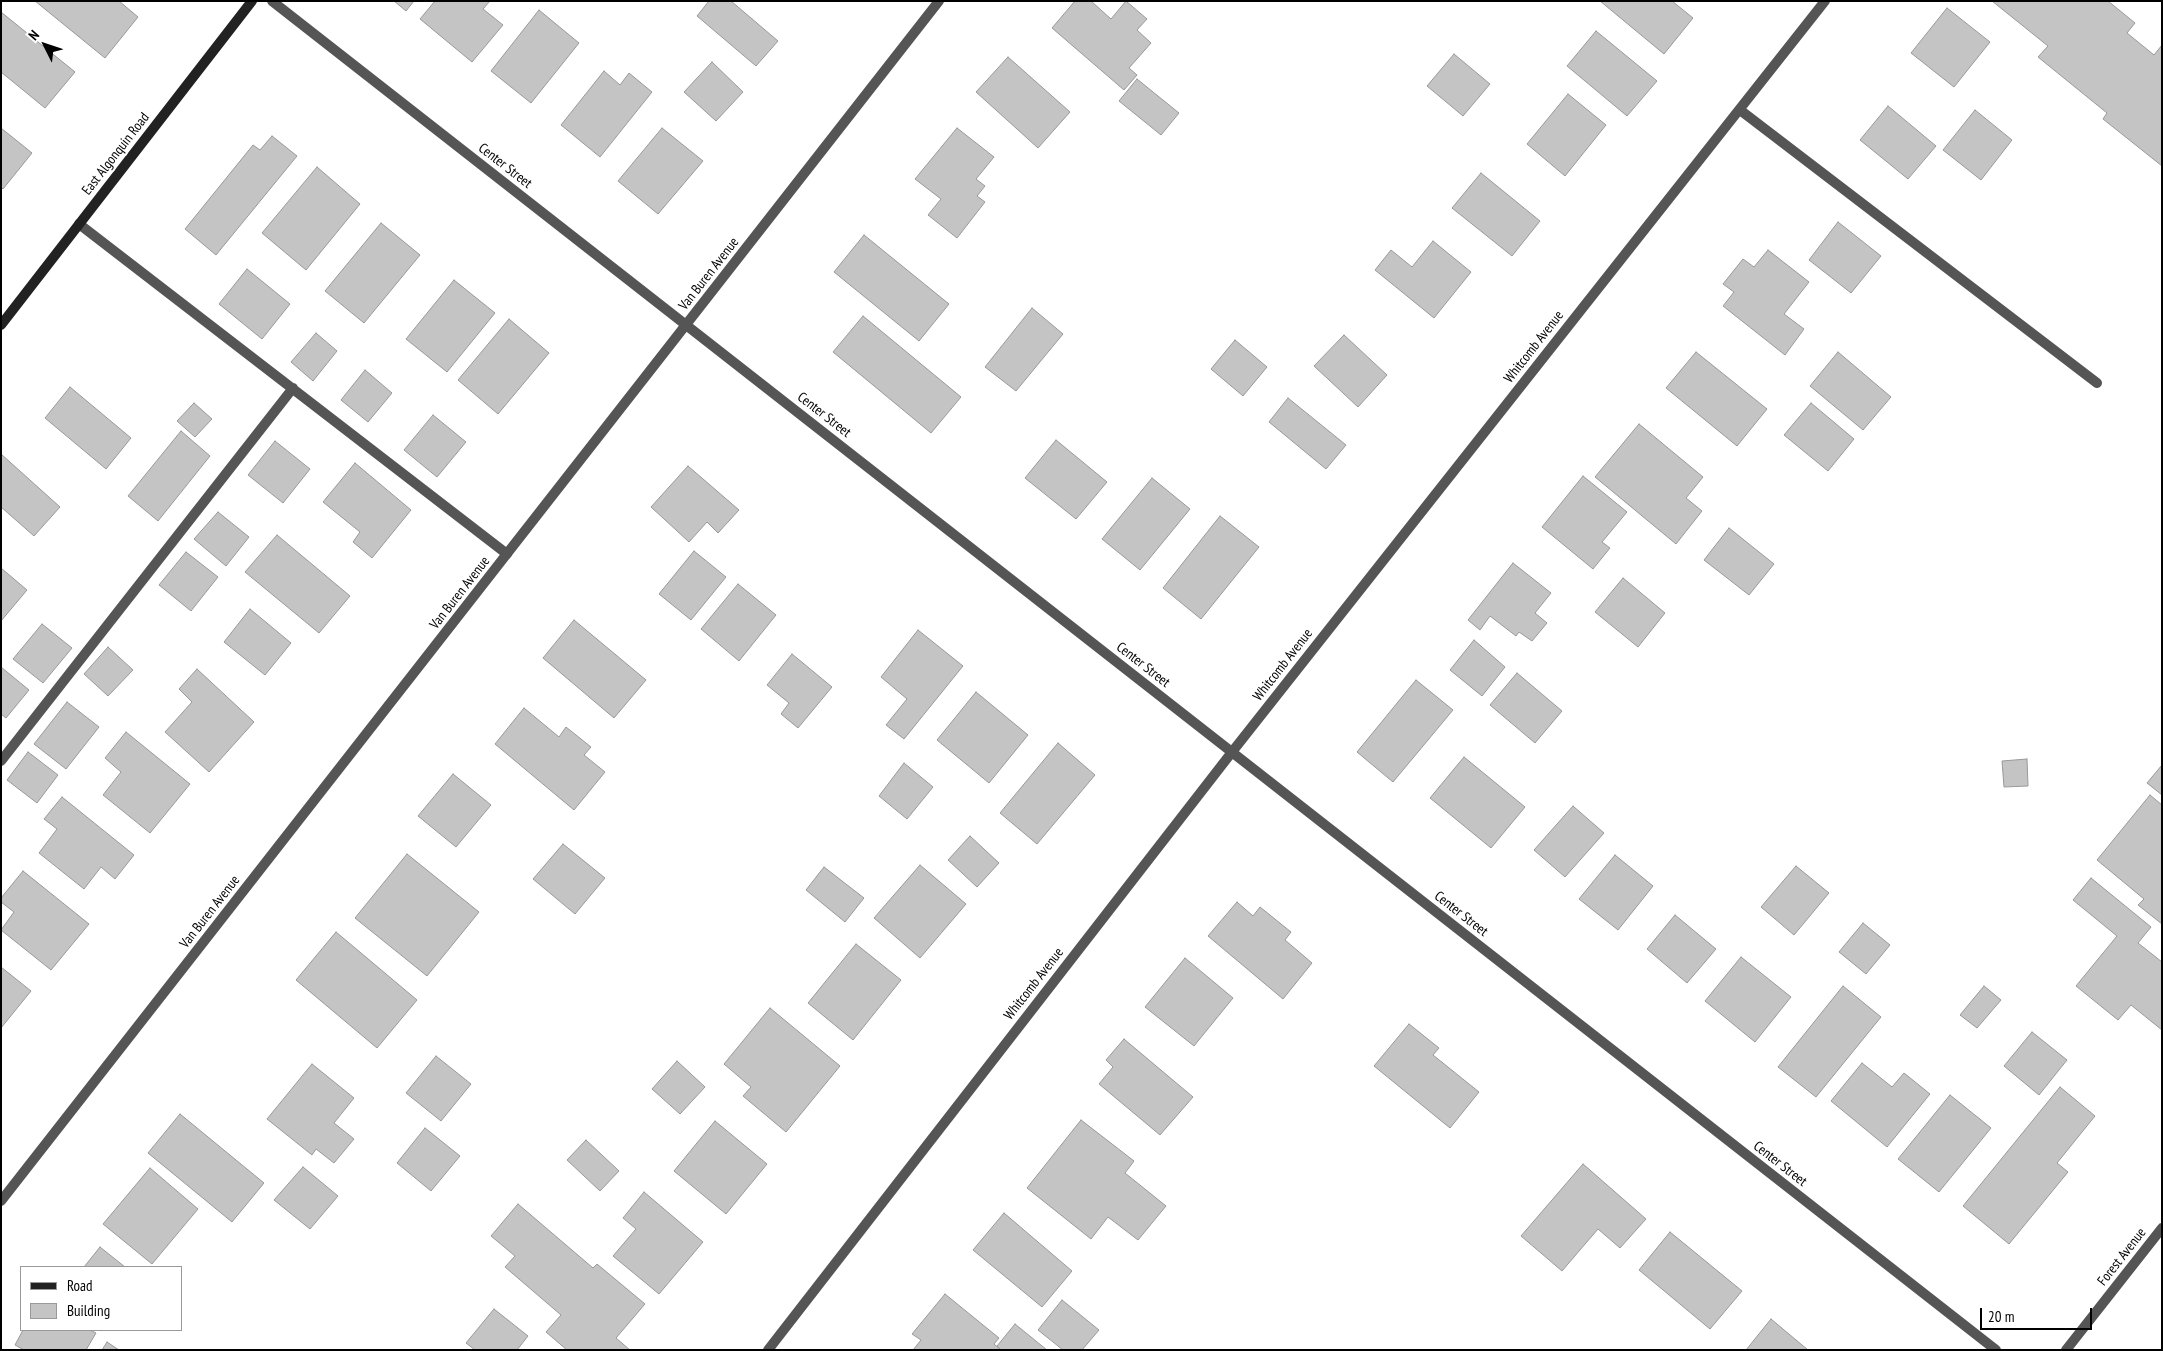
<!DOCTYPE html>
<style>
body{margin:0}
#map{position:relative;width:2163px;height:1351px;overflow:hidden;background:#fff;font-family:"PT Sans Narrow",sans-serif}
canvas{display:block}
.frame{position:absolute;inset:0;border:2px solid #000;pointer-events:none}
.legend{position:absolute;left:20px;top:1266px;width:162px;height:65px;box-sizing:border-box;background:#fff;border:1px solid #999;margin:0;padding:6px 9px;list-style:none;font-size:15px;color:#000}
.legend li{display:flex;align-items:center;gap:10px;height:25px}
.legend b{width:25px;border:1px solid #999}
.north{position:absolute;left:20px;top:20px;width:50px;height:50px;-webkit-text-stroke:4px #fff;paint-order:stroke;rotate:311deg;font-size:14px;font-weight:700;line-height:20px;text-align:center;color:#000}
.north::after{content:'';display:block;margin:auto;width:18px;height:22px;background:#000;clip-path:polygon(50% 0,100% 100%,50% 72%,0 100%)}
.scale{position:absolute;left:1980px;top:1308px;width:112px;height:22px;box-sizing:border-box;border:2px solid #000;border-top:0;padding-left:6px;font-size:15px;line-height:18px;white-space:nowrap;color:#000;-webkit-text-stroke:4px #fff;paint-order:stroke}
</style>
<div id="map">
<canvas width="2163" height="1351"></canvas>
<div class="frame"></div>
<ul class="legend">
<li><b style="height:6px;background:#222"></b>Road</li>
<li><b style="height:14px;background:#c4c4c4"></b>Building</li>
</ul>
<div class="north">N</div>
<div class="scale">20 m</div>
</div>
<script>
const g = document.querySelector('canvas').getContext('2d');
g.lineJoin = 'round';
function fill(path, color) {
  g.fillStyle = color;
  g.fill(path, 'evenodd');
}
function shape(rows) {
  const path = new Path2D();
  for (const r of rows) {
    path.moveTo(r[0], r[1]);
    for (let i = 2; i < r.length; i += 2) path.lineTo(r[i], r[i + 1]);
  }
  return path;
}
function stroke(path, color, width, dash) {
  g.strokeStyle = color;
  g.lineWidth = width;
  g.lineCap = dash ? 'butt' : 'round';
  g.setLineDash(dash || []);
  g.stroke(path);
}
function write(font, color, halo, rows, align = 'center') {
  g.font = font + ' "PT Sans Narrow",sans-serif';
  g.lineWidth = 4;
  g.setLineDash([]);
  g.textBaseline = 'middle';
  g.strokeStyle = halo;
  g.fillStyle = color;
  for (const [text, x, y, turn = 0] of rows) {
    g.save();
    g.translate(x, y);
    g.rotate((+turn || 0) * Math.PI / 180);
    g.textAlign = isNaN(turn) ? turn : align;
    if (halo) g.strokeText(text, 0, 0);
    g.fillText(text, 0, 0);
    g.restore();
  }
}
const building = shape([
 [35,1,119,1,138,17,105,58,35,1],
 [394,1,414,1,406,11,394,1],
 [435,1,490,1,483,9,503,25,472,62,420,19,435,1],
 [709,1,731,1,778,41,756,66,697,16,709,1],
 [1075,1,1091,1,1111,19,1126,1,1147,19,1137,30,1151,43,1129,68,1137,75,1124,90,1052,28,1075,1],
 [1600,1,1672,1,1693,18,1664,54,1600,1],
 [1992,1,2108,1,2135,23,2127,33,2154,55,2162,45,2162,166,2103,119,2107,113,2038,57,2048,46,1992,1],
 [1947,8,1990,42,1954,87,1911,53,1947,8],
 [539,10,579,43,531,103,491,71,539,10],
 [1,12,75,72,45,108,1,72,1,12],
 [1596,31,1657,81,1627,116,1567,66,1596,31],
 [1454,54,1490,84,1463,116,1427,86,1454,54],
 [1008,57,1070,112,1038,148,976,92,1008,57],
 [712,62,743,92,716,121,684,92,712,62],
 [604,71,620,85,629,73,652,92,600,157,561,125,604,71],
 [1137,79,1179,113,1161,135,1119,101,1137,79],
 [1568,94,1606,125,1565,176,1527,144,1568,94],
 [1888,106,1936,146,1908,179,1860,140,1888,106],
 [1975,110,2012,140,1981,180,1943,150,1975,110],
 [1,128,32,153,3,189,1,187,1,128],
 [662,128,703,161,658,214,618,181,662,128],
 [957,128,994,157,976,179,985,186,977,196,985,202,957,238,928,215,941,199,915,179,957,128],
 [272,136,297,156,216,255,185,229,253,145,260,150,272,136],
 [317,167,360,204,306,270,262,233,317,167],
 [1481,173,1540,221,1512,256,1452,208,1481,173],
 [1838,222,1881,256,1851,293,1809,260,1838,222],
 [381,223,420,255,364,323,325,291,381,223],
 [864,235,949,304,919,341,834,272,864,235],
 [1433,241,1471,272,1434,318,1375,270,1391,250,1412,267,1433,241],
 [1768,250,1809,282,1784,314,1804,329,1785,355,1723,306,1734,292,1723,284,1743,259,1754,267,1768,250],
 [247,269,290,304,262,339,219,304,247,269],
 [454,280,495,313,447,372,406,339,454,280],
 [1032,308,1063,334,1016,391,985,367,1032,308],
 [863,316,961,397,931,433,833,352,863,316],
 [509,319,549,353,498,414,458,380,509,319],
 [316,333,337,351,313,381,291,362,316,333],
 [1344,335,1387,375,1358,407,1314,366,1344,335],
 [1235,340,1267,367,1243,396,1211,369,1235,340],
 [1696,352,1767,409,1737,446,1666,388,1696,352],
 [1838,352,1891,397,1863,430,1810,386,1838,352],
 [365,370,392,393,368,422,341,400,365,370],
 [70,387,131,438,106,469,45,418,70,387],
 [1288,398,1346,445,1326,469,1269,422,1288,398],
 [194,403,212,419,195,437,177,421,194,403],
 [1811,403,1854,439,1828,471,1784,435,1811,403],
 [433,415,466,442,437,477,404,450,433,415],
 [1639,424,1703,477,1686,498,1702,511,1676,544,1595,477,1639,424],
 [181,431,210,456,158,521,128,496,181,431],
 [1056,440,1107,482,1076,519,1025,478,1056,440],
 [275,441,310,469,283,503,248,475,275,441],
 [1,454,60,507,34,536,1,507,1,454],
 [355,463,411,510,372,558,353,542,360,532,323,502,355,463],
 [688,466,739,510,718,533,707,522,689,542,651,507,688,466],
 [1583,476,1627,512,1602,542,1610,548,1593,569,1542,527,1583,476],
 [1152,478,1190,509,1140,570,1102,539,1152,478],
 [218,512,249,537,226,566,194,539,218,512],
 [1220,516,1259,547,1201,619,1163,588,1220,516],
 [1729,528,1774,564,1749,595,1704,560,1729,528],
 [277,535,350,596,319,633,245,572,277,535],
 [694,551,726,577,691,620,659,594,694,551],
 [186,552,218,577,191,611,159,585,186,552],
 [1513,563,1551,593,1535,613,1547,623,1532,641,1519,632,1516,636,1490,616,1480,630,1468,620,1513,563],
 [1,568,27,590,1,621,1,568],
 [1623,578,1665,613,1638,647,1595,612,1623,578],
 [738,584,776,615,739,661,701,629,738,584],
 [250,609,291,643,265,675,224,642,250,609],
 [574,620,646,680,614,718,543,658,574,620],
 [42,624,72,648,43,683,13,659,42,624],
 [918,630,963,666,904,739,886,725,907,699,881,677,918,630],
 [1474,640,1505,667,1482,696,1450,670,1474,640],
 [108,647,133,670,108,696,84,674,108,647],
 [792,654,832,687,798,728,781,714,789,703,767,685,792,654],
 [1,667,29,690,6,718,1,714,1,667],
 [197,669,254,722,209,772,165,732,192,702,179,689,197,669],
 [1517,673,1562,711,1535,743,1490,705,1517,673],
 [1416,680,1453,710,1393,782,1357,752,1416,680],
 [976,692,1028,735,989,783,937,740,976,692],
 [67,702,99,727,66,769,34,744,67,702],
 [524,708,559,737,566,727,591,747,584,755,605,772,574,810,495,744,524,708],
 [126,732,190,784,150,833,103,795,121,772,105,758,126,732],
 [1058,743,1095,775,1037,844,1000,813,1058,743],
 [28,752,58,775,37,803,7,780,28,752],
 [1464,757,1525,807,1491,848,1430,798,1464,757],
 [2027,759,2028,786,2004,787,2002,761,2027,759],
 [904,763,933,787,907,819,879,796,904,763],
 [2162,765,2162,795,2147,783,2162,765],
 [453,774,491,805,456,847,418,816,453,774],
 [2150,795,2162,805,2162,924,2138,905,2144,899,2097,860,2150,795],
 [62,797,134,855,115,879,101,867,84,889,39,853,57,829,44,819,62,797],
 [1573,806,1604,833,1565,877,1534,850,1573,806],
 [970,836,999,863,977,887,948,860,970,836],
 [563,844,605,878,575,914,533,879,563,844],
 [407,854,479,912,427,976,355,918,407,854],
 [1615,855,1653,886,1618,930,1579,899,1615,855],
 [920,865,966,904,920,958,874,918,920,865],
 [1796,866,1829,893,1794,935,1761,907,1796,866],
 [824,867,864,898,845,922,806,890,824,867],
 [23,871,89,924,51,970,1,930,14,912,1,902,1,898,23,871],
 [2091,878,2151,927,2138,943,2162,962,2162,1030,2131,1005,2118,1020,2076,986,2117,936,2073,900,2091,878],
 [1237,902,1253,916,1260,907,1291,932,1285,940,1312,963,1283,999,1208,936,1237,902],
 [1675,915,1716,949,1687,983,1647,949,1675,915],
 [1863,923,1890,945,1866,974,1839,952,1863,923],
 [336,932,417,1000,377,1048,296,980,336,932],
 [856,944,901,980,853,1040,808,1003,856,944],
 [1741,957,1791,997,1755,1042,1705,1001,1741,957],
 [1185,958,1233,998,1194,1046,1145,1007,1185,958],
 [1,967,31,991,1,1028,1,967],
 [1843,986,1881,1017,1816,1097,1778,1067,1843,986],
 [1984,986,2001,1000,1977,1028,1960,1015,1984,986],
 [770,1008,840,1066,786,1132,743,1096,751,1087,724,1064,770,1008],
 [1409,1024,1439,1048,1433,1055,1479,1092,1450,1128,1374,1066,1409,1024],
 [2032,1032,2067,1060,2039,1095,2004,1066,2032,1032],
 [1124,1039,1193,1097,1160,1135,1099,1084,1113,1067,1106,1060,1124,1039],
 [436,1056,471,1084,441,1121,406,1093,436,1056],
 [677,1061,705,1087,680,1114,652,1089,677,1061],
 [1862,1063,1892,1087,1904,1073,1930,1094,1887,1147,1831,1101,1862,1063],
 [312,1064,354,1098,334,1123,354,1139,334,1163,316,1149,312,1155,267,1119,312,1064],
 [2060,1087,2095,1116,2057,1163,2068,1172,2009,1244,1963,1206,2060,1087],
 [1950,1095,1991,1128,1939,1192,1898,1159,1950,1095],
 [180,1114,264,1183,232,1222,148,1153,180,1114],
 [1081,1120,1134,1161,1125,1173,1166,1206,1138,1240,1108,1217,1091,1239,1027,1188,1081,1120],
 [715,1121,767,1164,726,1214,674,1171,715,1121],
 [425,1128,460,1156,431,1191,397,1163,425,1128],
 [586,1140,619,1171,600,1191,567,1160,586,1140],
 [1583,1164,1646,1219,1620,1248,1598,1229,1562,1271,1521,1236,1583,1164],
 [303,1167,338,1196,310,1229,274,1200,303,1167],
 [150,1168,198,1209,152,1264,103,1224,150,1168],
 [644,1192,703,1242,659,1294,613,1256,636,1229,623,1218,644,1192],
 [518,1204,593,1268,597,1264,645,1304,616,1338,630,1350,567,1350,546,1332,561,1315,505,1267,515,1256,491,1236,518,1204],
 [1004,1213,1072,1271,1042,1307,973,1250,1004,1213],
 [1670,1232,1742,1291,1710,1329,1639,1270,1670,1232],
 [100,1247,125,1267,84,1267,100,1247],
 [945,1294,999,1338,994,1344,1001,1350,913,1350,921,1340,912,1334,945,1294],
 [1062,1300,1099,1330,1082,1350,1063,1350,1038,1330,1062,1300],
 [494,1309,528,1336,517,1350,475,1350,466,1343,494,1309],
 [1771,1319,1808,1350,1746,1350,1771,1319],
 [1015,1324,1047,1350,1001,1350,997,1346,1015,1324],
 [23,1330,90,1330,96,1333,86,1350,24,1350,15,1345,23,1330],
 [107,1342,119,1350,102,1350,107,1342]
]);
const lane = shape([
 [1740,110,2097,383],
 [79,224,507,554],
 [1,761,293,388]
]);
const street = shape([
 [272,1,1996,1350],
 [1,1201,939,1],
 [768,1350,1232,752,1825,1],
 [2066,1350,2162,1228]
]);
const secondary = shape([
 [1,325,252,1]
]);
const streetNames = [
 ["East Algonquin Road",116,154,-52],
 ["Center Street",505,166,38],
 ["Van Buren Avenue",709,274,-52],
 ["Whitcomb Avenue",1534,347,-52],
 ["Center Street",824,415,38],
 ["Van Buren Avenue",460,593,-52],
 ["Center Street",1143,665,38],
 ["Whitcomb Avenue",1283,665,-52],
 ["Van Buren Avenue",210,912,-52],
 ["Center Street",1461,914,38],
 ["Whitcomb Avenue",1034,984,-52],
 ["Center Street",1780,1164,38],
 ["Forest Avenue",2122,1257,-52]
];
fill(building, '#c4c4c4');
stroke(building, '#999', 1);
stroke(lane, '#555', 10);
stroke(street, '#555', 10);
stroke(secondary, '#222', 10);
write('14px', '#000', '#fff', streetNames);
</script>
